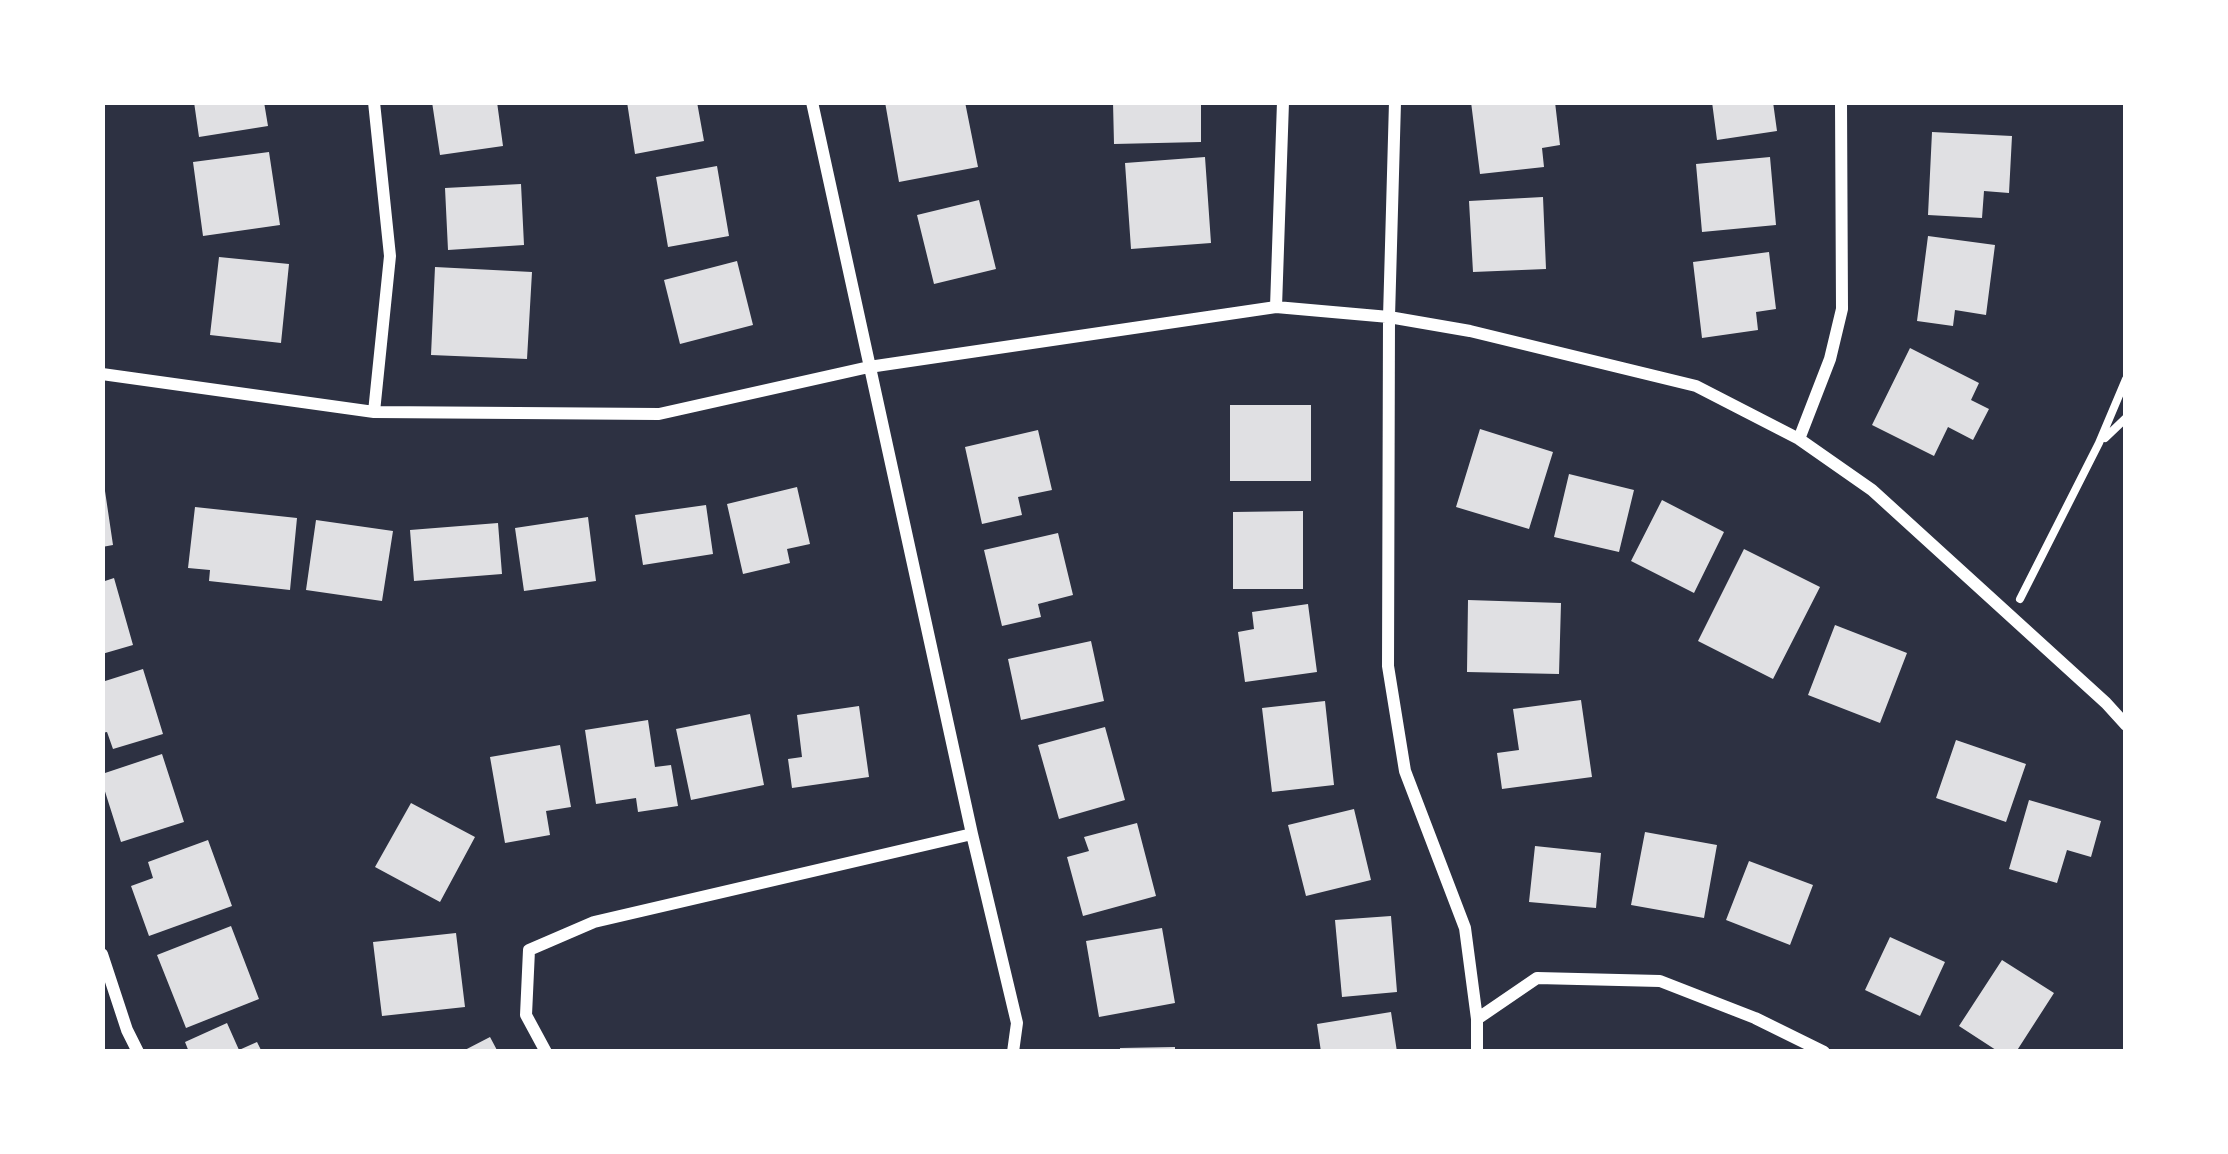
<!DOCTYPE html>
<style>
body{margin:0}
#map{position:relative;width:2228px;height:1154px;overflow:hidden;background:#2d3142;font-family:"IBM Plex Sans",sans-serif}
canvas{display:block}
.frame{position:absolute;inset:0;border:105px solid #fff;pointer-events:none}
</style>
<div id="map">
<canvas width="2228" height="1154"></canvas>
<div class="frame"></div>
</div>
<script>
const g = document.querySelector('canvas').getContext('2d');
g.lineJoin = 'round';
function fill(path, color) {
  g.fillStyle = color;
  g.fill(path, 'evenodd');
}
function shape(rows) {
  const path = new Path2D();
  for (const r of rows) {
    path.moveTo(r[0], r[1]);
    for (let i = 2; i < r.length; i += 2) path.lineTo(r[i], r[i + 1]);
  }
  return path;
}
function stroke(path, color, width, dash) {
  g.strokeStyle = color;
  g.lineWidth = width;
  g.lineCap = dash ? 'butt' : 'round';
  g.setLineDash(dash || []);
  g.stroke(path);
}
const building = shape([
 [194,102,264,102,268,126,199,137],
 [432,102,497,102,503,146,440,155],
 [627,102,697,102,704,141,635,154],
 [885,102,965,102,978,167,899,182],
 [1113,102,1201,102,1201,142,1114,144],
 [1471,102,1555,102,1560,145,1542,148,1544,167,1480,174],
 [1712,102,1773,102,1777,131,1717,140],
 [1932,132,2012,136,2009,193,1984,191,1982,218,1928,215],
 [269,152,280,225,203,236,193,162],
 [1205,157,1211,243,1131,249,1125,163],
 [1770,157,1776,225,1702,232,1696,164],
 [717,166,729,236,668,247,656,177],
 [521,184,524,245,448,250,445,188],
 [1543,197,1546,269,1473,272,1469,201],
 [979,200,996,269,934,284,917,215],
 [1928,236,1995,245,1986,315,1955,310,1953,326,1917,321],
 [1769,252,1776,309,1756,312,1758,330,1702,338,1693,262],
 [219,257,289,264,281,343,210,335],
 [737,261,753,325,680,344,664,280],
 [435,267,532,272,527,359,431,355],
 [1910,348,1979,383,1971,400,1989,409,1973,440,1948,427,1934,456,1872,425],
 [1230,405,1311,405,1311,481,1230,481],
 [1480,429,1553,452,1529,529,1456,507],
 [1038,430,1052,490,1018,497,1022,515,982,524,965,447],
 [1569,474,1634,490,1619,552,1554,537],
 [797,487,810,544,787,549,790,563,743,574,727,504],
 [102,491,105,491,113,545,102,547],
 [1662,500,1724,532,1694,593,1631,561],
 [706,505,713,554,643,565,635,515],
 [195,507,297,518,290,590,209,581,210,570,188,568],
 [1303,511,1303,589,1233,589,1233,512],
 [588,517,596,581,524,591,515,528],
 [316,520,393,531,382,601,306,590],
 [498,523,502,574,414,581,410,530],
 [1058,533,1073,595,1038,604,1041,617,1002,626,984,550],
 [1744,549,1820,587,1773,679,1698,641],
 [114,578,133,645,102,654,102,582],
 [1468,600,1561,603,1559,674,1467,672],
 [1308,604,1317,672,1245,682,1238,632,1254,629,1252,612],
 [1835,625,1907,653,1880,723,1808,695],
 [1091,641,1104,701,1021,720,1008,659],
 [143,669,163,734,113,749,107,732,102,733,102,682],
 [1581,700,1592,777,1502,789,1497,753,1519,750,1513,709],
 [1325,701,1334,785,1272,792,1262,708],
 [859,706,869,777,792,788,788,759,802,757,797,715],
 [750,714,764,785,691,800,676,729],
 [648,720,655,767,671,765,678,806,638,812,636,798,596,804,585,730],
 [1105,727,1125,800,1059,819,1038,745],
 [1956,740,2026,764,2006,822,1936,798],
 [560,745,571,807,546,811,550,835,505,843,490,757],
 [162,754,184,822,121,842,102,782,102,774],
 [2029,800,2101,821,2091,857,2067,850,2057,883,2009,869],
 [411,803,475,837,440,902,375,867],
 [1354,809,1371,880,1306,896,1288,825],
 [1137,823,1156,896,1083,916,1067,857,1089,851,1084,837],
 [1645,832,1717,845,1704,918,1631,905],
 [208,840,232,906,149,936,131,886,153,878,148,862],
 [1535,846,1601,853,1596,908,1529,902],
 [1749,861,1813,885,1790,945,1726,920],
 [1391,916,1397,992,1342,997,1335,920],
 [231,926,259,999,186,1028,157,955],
 [1162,928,1175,1003,1099,1017,1086,941],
 [456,933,465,1007,382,1016,373,942],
 [1890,937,1945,962,1920,1016,1865,990],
 [2002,960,2054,993,2016,1052,1999,1052,1959,1026],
 [1391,1012,1397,1052,1321,1052,1317,1024],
 [227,1023,239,1050,257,1042,262,1052,189,1052,185,1042],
 [490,1037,498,1052,461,1052],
 [1175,1047,1175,1052,1120,1052,1120,1048]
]);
const path = shape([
 [2105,438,2126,418],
 [2020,599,2099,443,2126,379]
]);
const minor = shape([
 [374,102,390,256,374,412],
 [812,102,972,834,1017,1023,1013,1052],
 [1395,102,1389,317,1388,666,1405,771,1465,928,1477,1019,1477,1052],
 [1276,307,1283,102],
 [102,374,374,412,659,414,869,367,1276,307,1389,317,1470,331,1696,386,1799,439,1872,490,2106,703,2126,725],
 [1799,439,1830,359,1842,309,1841,102],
 [102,954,127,1030,138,1052],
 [1477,1019,1537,978,1660,981,1755,1018,1824,1052],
 [546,1052,526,1015,529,950,594,922,972,834]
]);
fill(building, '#e0e0e3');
stroke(path, '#fff', 8);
stroke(minor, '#fff', 12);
</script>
